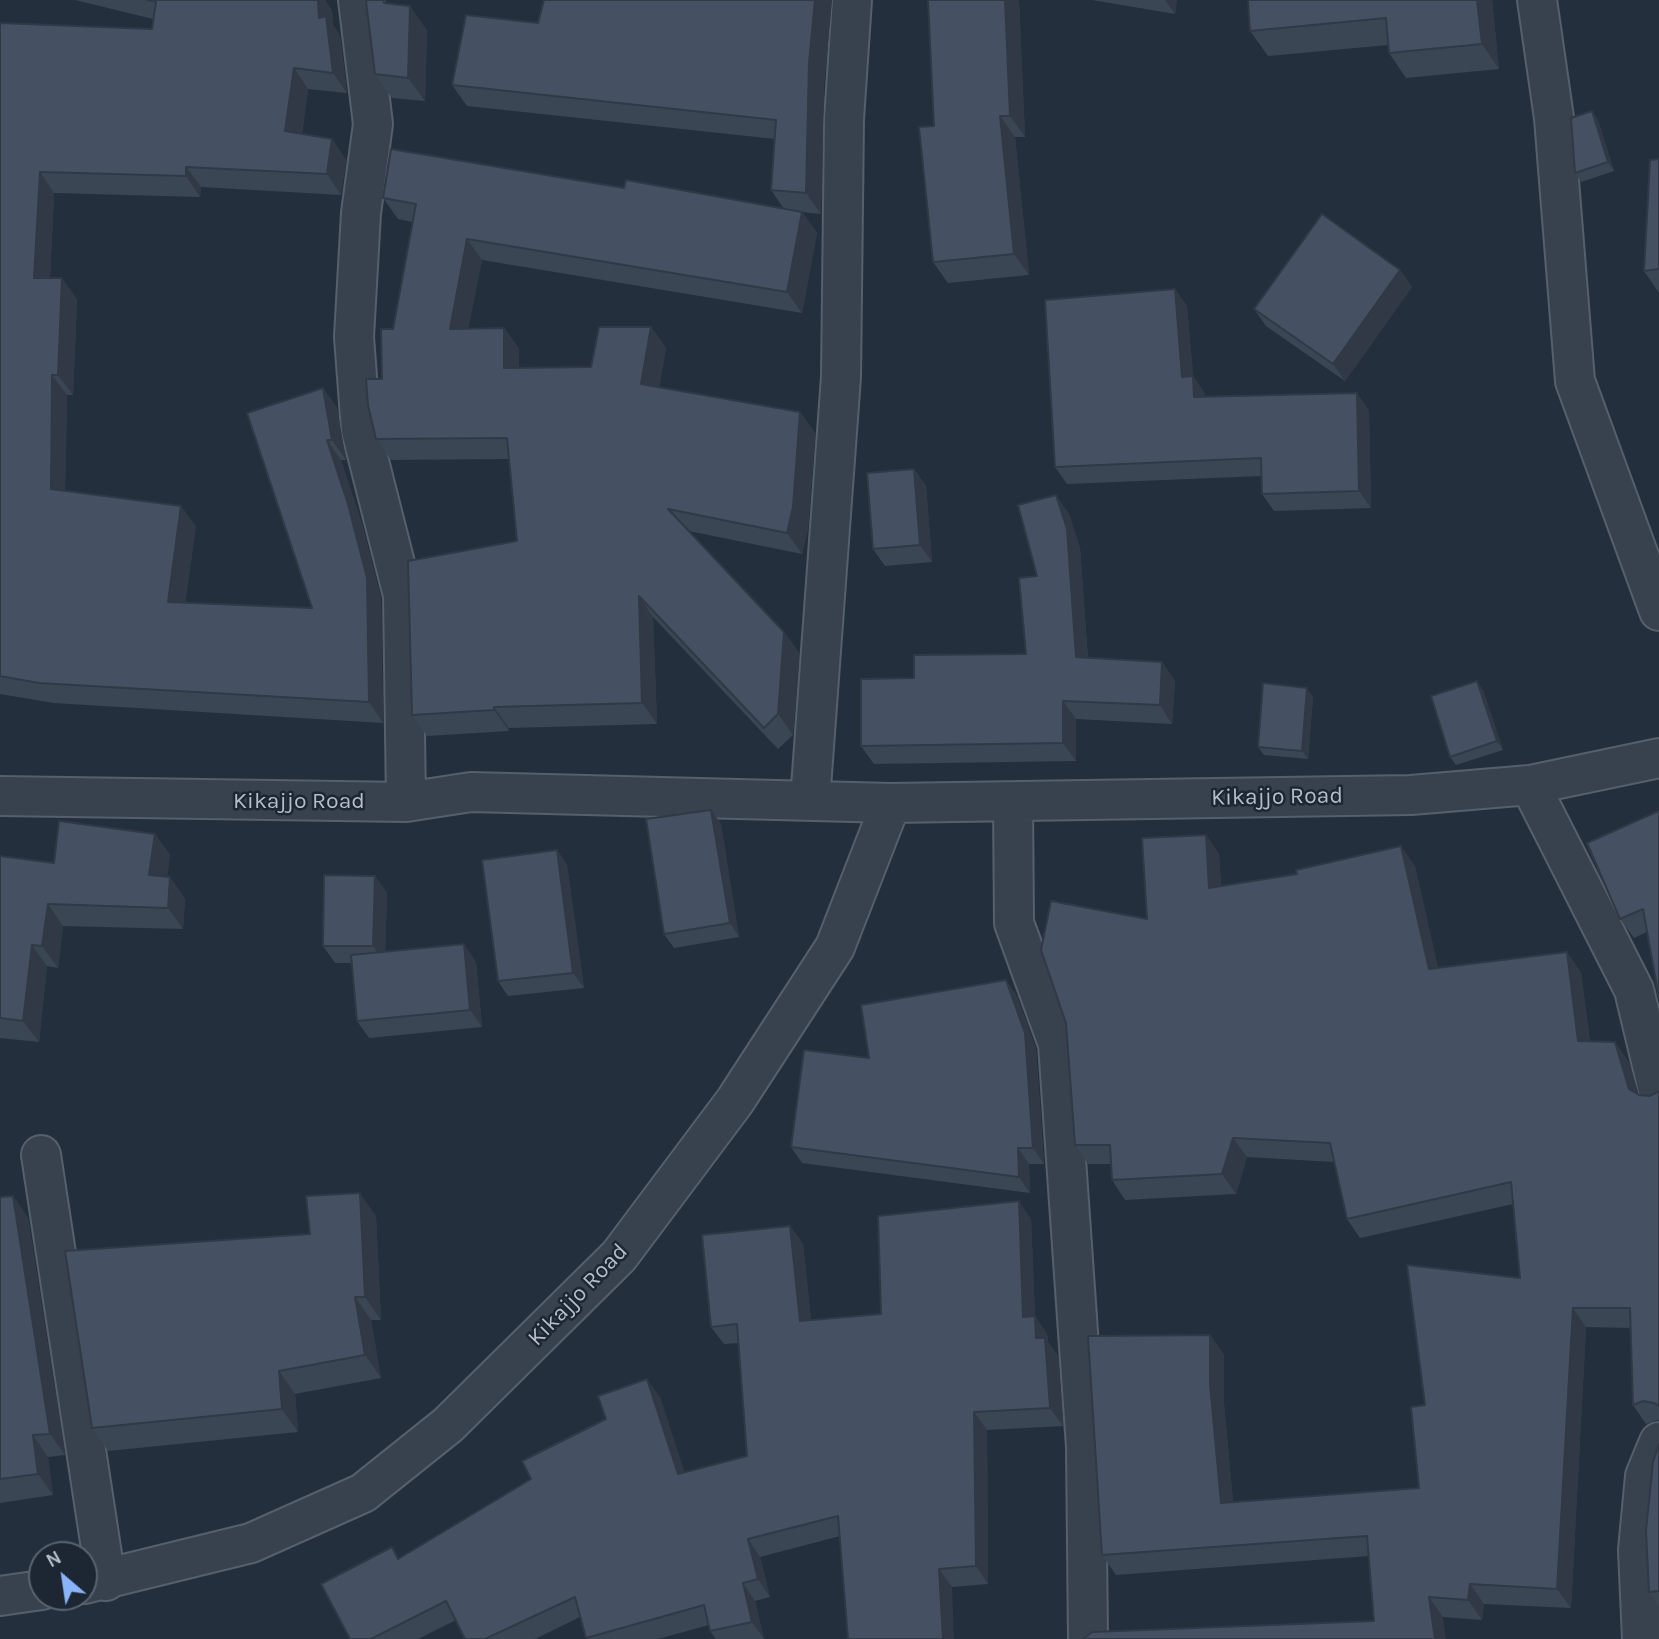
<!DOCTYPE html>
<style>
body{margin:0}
#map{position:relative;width:1659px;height:1639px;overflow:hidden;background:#242f3e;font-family:Karla,sans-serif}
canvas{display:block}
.north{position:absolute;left:28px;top:1541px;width:70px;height:70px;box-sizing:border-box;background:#1d2633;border:2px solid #59626f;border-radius:50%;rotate:331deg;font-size:19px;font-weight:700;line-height:28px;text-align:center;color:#b4bcc9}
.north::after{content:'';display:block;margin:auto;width:24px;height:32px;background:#8ab4f8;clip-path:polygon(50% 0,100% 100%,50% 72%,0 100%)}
</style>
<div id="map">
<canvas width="1659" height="1639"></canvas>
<div class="north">N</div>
</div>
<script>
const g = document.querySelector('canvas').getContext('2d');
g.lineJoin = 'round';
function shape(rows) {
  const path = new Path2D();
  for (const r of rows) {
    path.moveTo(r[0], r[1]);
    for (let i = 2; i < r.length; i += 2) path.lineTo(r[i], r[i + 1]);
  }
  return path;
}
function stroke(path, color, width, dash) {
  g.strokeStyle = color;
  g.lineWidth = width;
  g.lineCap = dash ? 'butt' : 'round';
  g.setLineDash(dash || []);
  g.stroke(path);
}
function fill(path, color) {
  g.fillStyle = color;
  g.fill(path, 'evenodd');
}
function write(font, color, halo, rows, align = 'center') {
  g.font = font + ' Karla,sans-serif';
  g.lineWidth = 5;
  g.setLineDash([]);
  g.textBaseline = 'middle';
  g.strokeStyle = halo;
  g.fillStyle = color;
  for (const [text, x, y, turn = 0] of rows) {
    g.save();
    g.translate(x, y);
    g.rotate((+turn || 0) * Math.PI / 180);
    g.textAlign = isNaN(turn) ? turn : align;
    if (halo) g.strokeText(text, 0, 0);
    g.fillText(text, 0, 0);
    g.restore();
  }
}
const minor = shape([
 [358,0,373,124,361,213,354,337,361,430,403,595,406,802],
 [1537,0,1554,118,1575,381,1659,611],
 [1530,785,1634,990,1659,1094],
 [0,796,406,802,471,792,891,803,1411,795,1530,785,1659,758],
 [810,801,841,377,844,119,852,0],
 [1013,803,1014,923,1058,1044,1086,1447,1088,1639],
 [41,1155,106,1581],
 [84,1584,251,1543,363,1493,448,1425,619,1256,735,1101,835,947,891,803],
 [0,1596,42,1590],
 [1642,1639,1638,1550,1645,1476,1659,1442]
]);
const wall = shape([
 [75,0,325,0,332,11,333,25,340,36,347,93,308,89,302,134,332,139,346,160,341,195,201,187,200,197,54,193,50,278,77,299,73,395,67,395,65,491,196,526,185,603,312,608,323,388,337,408,346,460,341,460,362,524,381,598,383,723,54,703,0,694,0,23,152,29,153,19],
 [369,0,385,0,387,3,427,30,425,101,392,98,375,74],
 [544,0,832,0,824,84,821,214,802,212,817,233,802,313,482,260,468,329,504,328,519,349,519,367,591,367,651,327,666,348,659,387,800,412,815,433,808,528,802,554,689,531,784,632,799,653,793,735,778,749,653,617,657,724,509,728,509,731,427,736,412,715,517,541,509,459,391,460,376,439,382,379,393,329,413,222,398,219,383,198,624,188,784,209,771,190,775,139,467,106,452,85,538,23],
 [1019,0,1025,137,1015,137,1029,275,948,283,933,262,934,126],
 [1092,0,1177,0,1175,14],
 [1492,0,1499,69,1406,78,1389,53,1388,45,1268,56,1250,31],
 [1598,120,1614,171,1581,182,1575,173],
 [1659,269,1659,293,1644,271],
 [1400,270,1412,287,1345,381,1266,326,1254,309],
 [1175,289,1187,306,1193,376,1205,394,1205,397,1369,410,1371,508,1274,511,1262,494,1262,476,1067,484,1055,467],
 [914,469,926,486,932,562,885,566,873,549],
 [1069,514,1080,548,1088,658,1162,662,1175,681,1172,724,1076,719,1076,761,874,764,861,746,914,678,1026,654,1037,576],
 [1483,690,1503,750,1456,765,1450,757],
 [1313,697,1308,759,1264,755,1258,747],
 [711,810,721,824,739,937,674,948,664,934],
 [1659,811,1647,932,1634,938,1620,919],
 [155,834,170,855,167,877,170,877,185,899,183,929,63,926,58,968,47,966,39,1042,0,1038,0,856,54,863],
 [1206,835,1219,854,1221,886,1415,866,1438,968,1581,972,1590,1042,1629,1062,1639,1095,1650,1096,1659,1091,1659,1421,1657,1420,1646,1424,1633,1405,1631,1328,1586,1327,1571,1608,1484,1604,1482,1620,1443,1617,1374,1621,1369,1556,1116,1575,1102,1555,1210,1335,1224,1355,1224,1404,1233,1502,1419,1488,1425,1405,1520,1278,1513,1204,1360,1238,1347,1219,1334,1162,1247,1157,1236,1194,1125,1200,1112,1180,1111,1164,1088,1164,1075,1145,1147,919],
 [557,850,567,865,584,988,508,996,498,981],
 [375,876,387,893,385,952,476,962,482,1027,369,1038,357,1021,352,963,335,963,323,946],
 [1017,996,1036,1049,1044,1164,1029,1164,1030,1193,802,1163,791,1147,869,1058],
 [13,1196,28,1218,65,1455,48,1457,53,1495,0,1503,0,1197],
 [376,1216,381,1320,371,1320,381,1378,295,1394,298,1432,108,1451,92,1428,310,1234],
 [1031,1219,1035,1316,1047,1334,1048,1342,1058,1356,1063,1426,987,1430,988,1584,952,1587,840,1536,760,1557,770,1597,755,1601,764,1639,716,1639,710,1631,709,1625,658,1639,587,1639,580,1617,535,1639,465,1639,456,1620,418,1639,350,1639,399,1558,531,1479,660,1397,684,1472,747,1456,739,1343,724,1344,711,1327,790,1226,803,1244,811,1320,881,1314],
 [1659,1444,1659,1606,1649,1592]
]);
const shadedWall = shape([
 [313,0,325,0,332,11,333,25,340,36,347,93,333,73],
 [815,0,832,0,824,84,821,214,806,193,809,63],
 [1005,0,1019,0,1025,137,1010,116],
 [1165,0,1177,0,1175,14],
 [1477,0,1492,0,1499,69,1482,44],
 [410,6,427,30,425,101,408,78],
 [294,68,308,89,299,152,285,131],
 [1592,111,1598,120,1614,171,1608,162],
 [1000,116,1015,137,1029,275,1014,254],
 [332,139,346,160,341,195,327,174],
 [186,167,201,187,200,197,186,176],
 [40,172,54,193,49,298,34,278],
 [802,212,817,233,802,313,787,292],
 [467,239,482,260,464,350,450,329],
 [1400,270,1412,287,1345,381,1333,364],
 [62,278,77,299,73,395,58,375],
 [1175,289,1187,306,1194,384,1193,376,1205,394,1206,414,1194,397,1182,377],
 [651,327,666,348,656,405,641,384],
 [504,328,519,349,519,389,504,368],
 [52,375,67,395,65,509,51,489],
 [323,388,337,408,346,460,332,440],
 [1357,393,1369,410,1371,508,1359,491],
 [800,412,815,433,808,528,802,554,787,533],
 [327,440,341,460,362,524,381,598,383,723,369,702],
 [914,469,926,486,932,562,920,545],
 [1056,495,1069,514,1080,548,1089,676,1076,657],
 [181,506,196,526,182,623,168,602],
 [639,596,653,617,657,724,642,703],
 [784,632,799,653,793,735,778,714],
 [1162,662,1175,681,1172,724,1160,705],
 [1477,681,1483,690,1503,750,1497,741],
 [1307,688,1313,697,1308,759,1302,751],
 [1063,701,1076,719,1076,761,1063,743],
 [494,707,509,728,509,731,494,710],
 [711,810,721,824,739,937,730,923],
 [155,834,170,855,164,896,149,875],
 [1206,835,1219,854,1222,907,1209,888],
 [1401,846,1415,866,1443,989,1429,969],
 [557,850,567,865,584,988,573,973],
 [375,876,387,893,385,963,373,946],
 [170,877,185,899,183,929,168,908],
 [48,904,63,926,58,968,42,946],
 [464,944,476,962,482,1027,470,1010],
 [32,945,47,966,39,1042,23,1021],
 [1567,952,1581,972,1592,1061,1578,1041],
 [1006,980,1017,996,1036,1049,1044,1164,1033,1148],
 [1615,1042,1629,1062,1643,1109,1629,1089],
 [1233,1138,1247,1157,1236,1194,1222,1174],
 [1018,1148,1029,1164,1030,1193,1019,1177],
 [360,1193,376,1216,381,1320,365,1297],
 [13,1196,28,1218,65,1455,50,1434],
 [1019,1201,1031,1219,1035,1316,1047,1334,1048,1342,1058,1356,1063,1426,1050,1408,1036,1338,1023,1317],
 [790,1226,803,1244,813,1339,800,1321],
 [355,1297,371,1320,381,1378,365,1355],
 [1573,1308,1586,1327,1571,1608,1557,1589],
 [1210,1335,1224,1355,1224,1404,1235,1522,1221,1503,1210,1384],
 [279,1371,295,1394,298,1432,282,1409],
 [647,1379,660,1397,691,1491,678,1474],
 [974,1412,987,1430,988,1584,976,1566],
 [33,1435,48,1457,53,1495,38,1474],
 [748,1539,760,1557,770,1597,758,1579],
 [939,1569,952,1587,954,1639,943,1639],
 [743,1583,755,1601,764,1639,752,1622],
 [1470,1584,1484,1604,1482,1620,1468,1600],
 [1429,1597,1443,1617,1446,1639,1435,1639]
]);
const building = shape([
 [147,0,318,0,319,18,326,16,333,73,294,68,285,131,332,139,327,174,186,167,186,176,40,172,34,278,62,278,58,375,52,375,51,489,181,506,168,602,312,608,247,413,323,388,332,440,327,440,348,504,367,578,369,702,39,683,0,676,0,23,152,29,156,2,147,0],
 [369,0,383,0,384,3,410,6,408,78,375,74,366,1,369,0],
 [544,0,815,0,809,63,806,193,771,190,776,120,452,85,466,15,538,23,544,0],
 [928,0,1005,0,1010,116,1000,116,1014,254,933,262,919,127,934,126,928,0],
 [1248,0,1477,0,1482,44,1389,53,1386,18,1250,31,1248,0],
 [1592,111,1608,162,1575,173,1571,118,1592,111],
 [391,149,624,188,626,180,802,212,787,292,467,239,450,329,504,328,504,368,591,367,599,327,651,327,641,384,800,412,793,507,787,533,668,509,784,632,778,714,764,728,639,596,642,703,494,707,494,710,412,715,408,561,517,541,507,438,376,439,368,405,366,379,382,379,381,329,393,329,416,204,383,198,391,149],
 [1659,159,1659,269,1644,271,1650,160,1659,159],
 [1322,214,1400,270,1333,364,1254,309,1322,214],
 [1175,289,1182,377,1193,376,1194,397,1357,393,1359,491,1262,494,1261,458,1055,467,1045,300,1175,289],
 [914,469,920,545,873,549,867,473,914,469],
 [1056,495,1067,529,1076,657,1162,662,1160,705,1063,701,1063,743,861,746,861,679,914,678,914,655,1026,654,1019,578,1037,576,1018,505,1056,495],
 [1477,681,1497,741,1450,757,1431,696,1477,681],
 [1263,683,1307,688,1302,751,1258,747,1263,683],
 [711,810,730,923,664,934,646,819,711,810],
 [1659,811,1659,998,1643,909,1620,919,1587,843,1659,811],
 [59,821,155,834,149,875,170,877,168,908,48,904,42,946,32,945,23,1021,0,1018,0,856,54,863,59,821],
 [1206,835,1209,888,1297,874,1296,870,1401,846,1429,969,1567,952,1578,1041,1615,1042,1629,1089,1639,1095,1650,1096,1659,1091,1659,1406,1654,1403,1643,1401,1633,1405,1630,1308,1573,1308,1557,1589,1470,1584,1468,1600,1429,1597,1435,1639,1083,1639,1092,1632,1374,1621,1367,1536,1102,1555,1088,1336,1210,1335,1210,1384,1221,1503,1419,1488,1411,1407,1425,1405,1407,1265,1520,1278,1511,1182,1347,1219,1330,1143,1233,1138,1222,1174,1112,1180,1110,1145,1075,1145,1066,1023,1041,950,1051,901,1147,919,1142,838,1206,835],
 [557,850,573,973,498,981,482,860,557,850],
 [324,875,375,876,373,946,323,946,324,875],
 [464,944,470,1010,357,1021,351,955,464,944],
 [1006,980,1025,1033,1033,1148,1018,1148,1019,1177,791,1147,804,1050,869,1058,861,1005,1006,980],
 [360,1193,365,1297,355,1297,365,1355,279,1371,282,1409,92,1428,65,1251,310,1234,306,1196,360,1193],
 [13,1196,50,1434,33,1435,38,1474,0,1479,0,1197,13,1196],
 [1019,1201,1023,1317,1035,1316,1036,1338,1045,1338,1050,1408,974,1412,976,1566,939,1569,943,1639,848,1639,838,1516,748,1539,758,1579,743,1583,752,1622,710,1631,704,1605,586,1638,575,1597,485,1639,465,1639,446,1601,371,1639,350,1639,321,1584,392,1547,398,1559,531,1479,522,1461,606,1419,598,1396,647,1379,678,1474,747,1456,737,1324,711,1327,702,1235,790,1226,800,1321,881,1314,878,1216,1019,1201],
 [1659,1444,1659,1591,1649,1592,1646,1531,1653,1462,1659,1444]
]);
const streetNames = [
 ["Kikajjo Road",1277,797,-1],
 ["Kikajjo Road",299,801],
 ["Kikajjo Road",578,1295,-46]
];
stroke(minor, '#565f6c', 42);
stroke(minor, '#38414e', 38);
fill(wall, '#3b4654');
fill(shadedWall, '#303945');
fill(building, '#455162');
stroke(building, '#303945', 2);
write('23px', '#b4bcc9', '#1d2633', streetNames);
</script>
